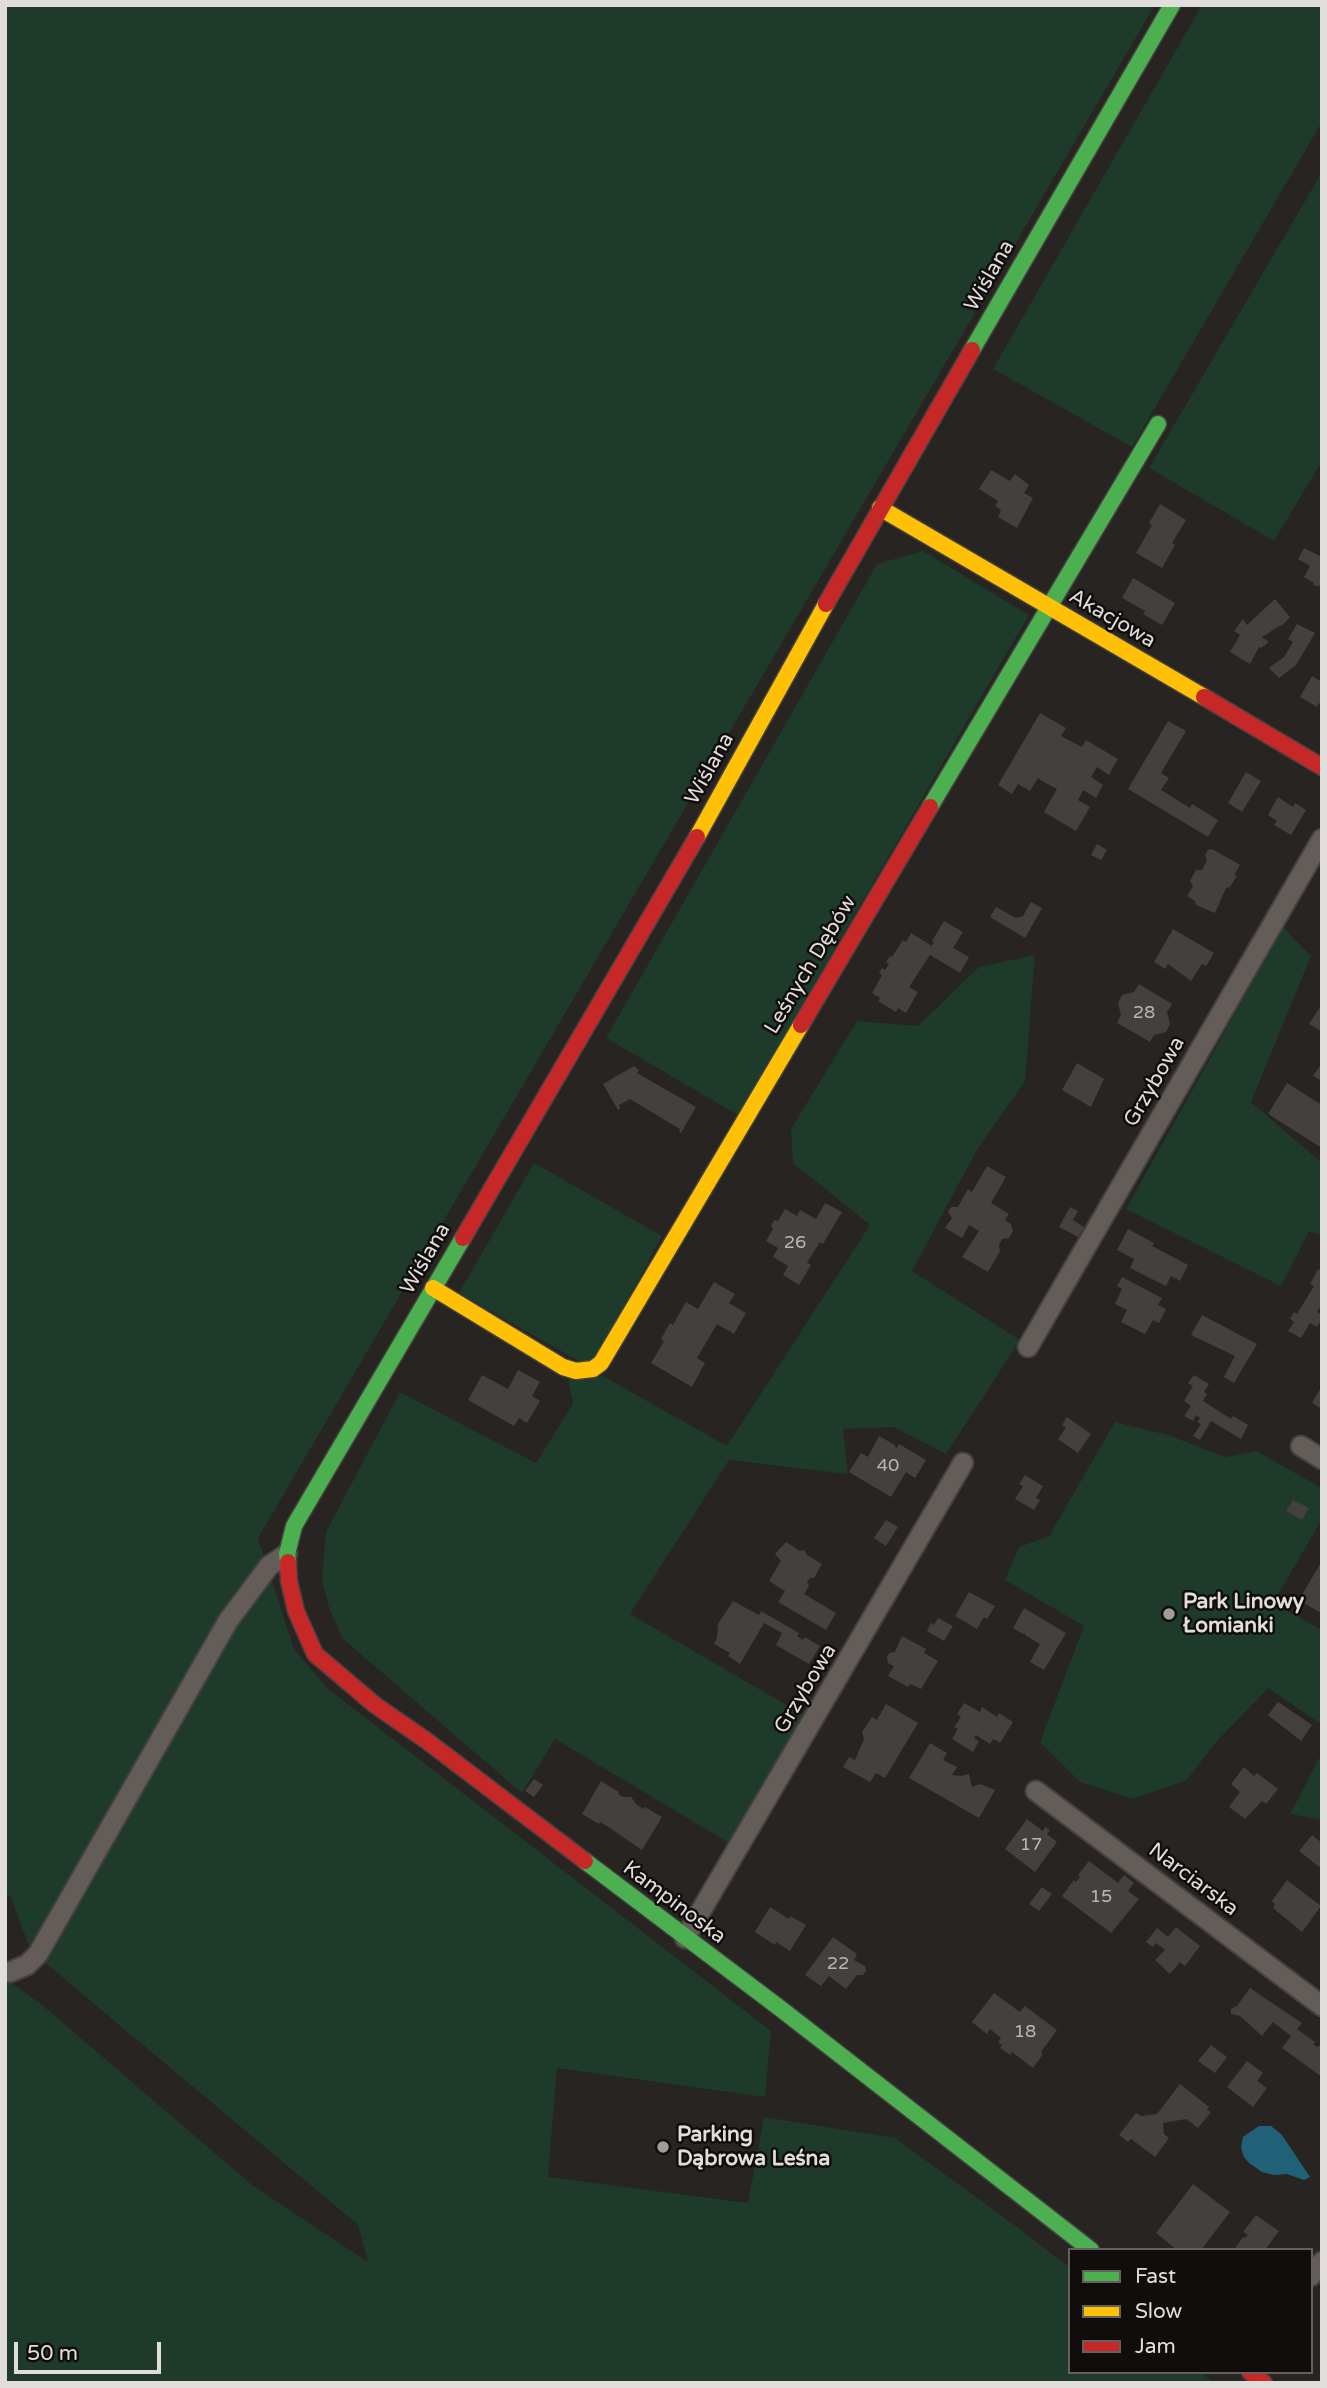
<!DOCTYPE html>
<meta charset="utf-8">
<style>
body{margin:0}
#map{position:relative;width:1327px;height:2388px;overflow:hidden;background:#272422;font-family:"Varela Round",sans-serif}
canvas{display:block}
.frame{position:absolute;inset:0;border:7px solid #e1dddb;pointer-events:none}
.legend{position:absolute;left:1068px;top:2248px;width:245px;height:126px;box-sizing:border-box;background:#100d0c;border:2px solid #64605f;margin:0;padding:9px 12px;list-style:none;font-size:21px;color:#e1dddb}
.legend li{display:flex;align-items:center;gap:14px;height:35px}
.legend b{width:35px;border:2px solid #64605f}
.scale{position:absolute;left:14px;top:2342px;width:147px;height:32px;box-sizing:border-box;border:4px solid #e1dddb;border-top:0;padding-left:9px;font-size:21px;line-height:24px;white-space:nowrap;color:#e1dddb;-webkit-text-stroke:5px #100d0c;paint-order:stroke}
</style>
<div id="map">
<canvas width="1327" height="2388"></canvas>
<div class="frame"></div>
<ul class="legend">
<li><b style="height:9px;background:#4caf50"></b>Fast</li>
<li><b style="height:9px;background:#ffc107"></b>Slow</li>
<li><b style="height:9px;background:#c62828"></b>Jam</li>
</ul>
<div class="scale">50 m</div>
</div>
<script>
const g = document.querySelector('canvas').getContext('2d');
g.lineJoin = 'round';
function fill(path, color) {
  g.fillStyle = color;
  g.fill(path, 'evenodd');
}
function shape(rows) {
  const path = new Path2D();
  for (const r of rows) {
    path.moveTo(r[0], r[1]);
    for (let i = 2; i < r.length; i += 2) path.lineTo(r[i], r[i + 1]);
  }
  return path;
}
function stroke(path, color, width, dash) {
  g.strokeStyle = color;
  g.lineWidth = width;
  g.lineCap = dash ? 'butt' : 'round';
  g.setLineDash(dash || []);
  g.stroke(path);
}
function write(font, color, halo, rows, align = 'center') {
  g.font = font + ' "Varela Round",sans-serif';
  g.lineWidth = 5;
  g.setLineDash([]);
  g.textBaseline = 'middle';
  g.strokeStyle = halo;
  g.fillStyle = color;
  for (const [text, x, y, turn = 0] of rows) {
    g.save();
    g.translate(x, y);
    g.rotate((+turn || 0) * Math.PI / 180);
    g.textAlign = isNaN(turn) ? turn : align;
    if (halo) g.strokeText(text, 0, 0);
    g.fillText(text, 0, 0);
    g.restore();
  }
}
const green = shape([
 [5,5,1155,5,258,1538,294,1649,327,1688,771,2031,765,2097,557,2068,548,2177,748,2203,764,2117,895,2138,1017,2227,1070,2268,1070,2372,1201,2372,1214,2383,5,2383,5,1981,7,1981,5,1978,41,2004,252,2185,368,2262,358,2225,31,1951,10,1896,5,1893],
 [1202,5,1322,5,1322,122,1132,447,993,369],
 [1322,172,1322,461,1274,541,1149,468],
 [923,551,1029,615,738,1115,606,1038,877,564],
 [1283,927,1311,956,1251,1102,1322,1163,1322,1236,1309,1231,1281,1286,1126,1209],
 [1035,955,1025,1081,978,1148,912,1271,1020,1340,946,1454,894,1427,843,1429,848,1474,729,1460,630,1614,804,1715,729,1843,555,1739,522,1793,343,1639,329,1608,322,1579,326,1532,400,1392,536,1463,573,1404,568,1379,603,1376,727,1446,870,1225,793,1163,791,1129,857,1021,918,1026,979,967],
 [534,1163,662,1236,594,1362,582,1363,459,1293],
 [1115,1422,1168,1435,1225,1457,1256,1451,1322,1488,1322,1519,1273,1603,1322,1630,1322,1725,1268,1688,1216,1742,1187,1780,1133,1799,1080,1782,1040,1742,1084,1626,1005,1580,1019,1547,1049,1536],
 [1322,1753,1322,1820,1290,1814]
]);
const water = shape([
 [1259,2126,1271,2126,1282,2135,1310,2177,1304,2180,1287,2174,1274,2175,1262,2172,1249,2163,1244,2157,1241,2148,1243,2137]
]);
const building = shape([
 [991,470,1010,481,1015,474,1029,485,1024,493,1033,498,1017,528,998,517,1001,510,995,506,998,501,979,489],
 [1160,504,1186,520,1172,543,1175,545,1162,568,1136,553,1152,525,1149,523],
 [1304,548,1322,557,1322,587,1313,585,1314,583,1304,577,1310,566,1298,559],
 [1133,578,1175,603,1162,625,1143,614,1145,611,1122,598],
 [1275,599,1290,617,1282,626,1281,625,1262,637,1269,642,1261,648,1259,647,1250,664,1230,652,1240,635,1234,631,1243,619,1247,625],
 [1297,624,1315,633,1296,665,1279,678,1269,668,1284,657,1293,642,1288,639],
 [1312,676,1322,682,1322,705,1319,703,1317,707,1300,697],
 [1040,713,1066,728,1061,736,1082,747,1086,740,1118,759,1109,775,1097,767,1091,777,1103,785,1096,798,1083,790,1078,800,1090,807,1076,831,1044,812,1057,789,1042,781,1038,778,1030,791,1018,784,1012,794,998,785],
 [1168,721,1186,731,1161,773,1169,778,1161,790,1190,808,1192,804,1218,820,1208,837,1128,789],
 [1246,772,1261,781,1242,812,1228,803],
 [1278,797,1293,807,1295,803,1306,810,1291,835,1274,825,1277,821,1268,815],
 [1097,844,1107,850,1101,860,1091,855],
 [1212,849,1240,865,1234,875,1237,876,1230,887,1226,888,1215,913,1196,905,1195,901,1187,896,1193,886,1190,881,1196,870,1202,870,1207,860,1205,855,1208,850],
 [1031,902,1042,908,1025,938,990,917,996,907,1016,918,1023,916],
 [944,921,963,932,953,948,969,957,960,973,930,955,909,987,918,992,906,1013,898,1008,896,1012,878,1001,880,998,872,993,882,975,879,973,882,968,885,970,889,964,886,962,890,956,892,957,903,940,906,942,911,933,932,946,934,942,932,941],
 [1173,929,1214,953,1206,966,1202,964,1191,981,1168,964,1165,969,1154,962],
 [1139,984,1172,1004,1167,1012,1170,1024,1166,1032,1154,1035,1150,1042,1117,1023,1121,1015,1118,1003,1122,995,1134,992],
 [1322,1004,1322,1032,1309,1024],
 [1077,1063,1104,1079,1091,1107,1062,1090],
 [1322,1063,1322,1081,1313,1076],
 [634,1066,639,1070,637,1073,696,1107,681,1133,679,1131,680,1129,630,1099,619,1105,620,1108,618,1110,603,1084],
 [1287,1083,1322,1105,1322,1148,1268,1114],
 [987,1166,1006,1177,991,1203,1009,1214,1005,1220,1011,1224,1013,1231,1009,1238,1002,1239,999,1245,1000,1251,988,1272,962,1257,979,1231,969,1225,962,1238,945,1228,952,1218,948,1212,951,1207,958,1207,968,1189,972,1192],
 [825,1203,842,1212,823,1244,820,1242,807,1263,811,1265,799,1285,783,1275,788,1266,773,1257,778,1248,766,1241,773,1229,771,1226,774,1220,778,1221,785,1209,797,1216,800,1210,816,1219],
 [1070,1207,1078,1211,1073,1220,1084,1227,1078,1237,1059,1227],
 [1128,1229,1154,1243,1152,1246,1188,1265,1180,1281,1171,1276,1166,1286,1130,1268,1134,1259,1117,1250],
 [1318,1269,1322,1271,1322,1304,1317,1312,1322,1315,1322,1319,1317,1327,1310,1323,1301,1338,1288,1331,1294,1322,1290,1319,1294,1312,1297,1314,1314,1286,1310,1284],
 [1122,1277,1162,1298,1158,1305,1166,1309,1159,1323,1153,1320,1145,1334,1121,1322,1127,1310,1115,1304,1122,1289,1117,1286],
 [714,1282,735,1294,729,1303,746,1313,734,1334,717,1324,697,1358,705,1363,692,1387,651,1363,664,1341,661,1339,670,1323,673,1325,686,1302,698,1309],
 [1202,1315,1257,1344,1234,1383,1224,1377,1235,1356,1191,1335],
 [518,1370,540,1382,532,1396,540,1401,527,1423,519,1418,514,1426,468,1400,482,1375,508,1389],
 [1194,1375,1209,1384,1204,1392,1207,1394,1203,1401,1231,1419,1233,1416,1248,1425,1241,1439,1211,1421,1200,1440,1193,1436,1201,1424,1197,1422,1200,1418,1196,1415,1193,1421,1184,1416,1191,1406,1184,1401,1193,1386,1188,1383],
 [1322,1386,1322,1409,1312,1403],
 [1067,1417,1091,1434,1078,1453,1058,1439,1066,1428,1062,1425],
 [879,1436,895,1445,896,1449,899,1444,926,1460,915,1478,906,1472,891,1497,849,1472,861,1453,868,1457],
 [1025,1475,1043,1486,1036,1498,1040,1500,1034,1510,1015,1499,1023,1486,1019,1484],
 [1293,1500,1309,1508,1302,1520,1286,1511],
 [886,1520,898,1527,886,1546,874,1538],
 [786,1542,800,1551,804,1550,807,1555,822,1564,814,1578,810,1578,807,1582,809,1586,804,1594,836,1613,826,1630,778,1602,785,1591,769,1581,781,1561,775,1554],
 [1320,1564,1322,1608,1319,1612,1299,1600],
 [969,1592,995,1606,987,1619,984,1617,977,1629,955,1616],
 [733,1601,759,1615,761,1611,799,1633,797,1636,803,1640,805,1637,820,1646,809,1664,776,1645,782,1633,764,1623,740,1664,728,1656,730,1653,714,1644,717,1638,718,1624],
 [1024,1608,1066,1633,1044,1670,1030,1662,1040,1644,1025,1635,1026,1633,1023,1634,1013,1628],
 [938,1618,953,1626,944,1641,927,1631,931,1623,934,1625],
 [902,1636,926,1649,924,1653,938,1661,921,1689,910,1684,908,1687,888,1676,894,1666,888,1663,887,1657,889,1653,895,1652],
 [1278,1702,1312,1725,1301,1741,1268,1715],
 [964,1703,980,1712,982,1707,997,1717,999,1713,1013,1722,1000,1743,993,1739,990,1744,976,1735,974,1738,979,1741,973,1752,952,1739,958,1729,954,1727,961,1717,957,1714],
 [886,1704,918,1723,885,1778,876,1773,870,1782,843,1767,849,1757,855,1760,864,1739,862,1732,872,1717,877,1720],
 [930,1743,947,1753,943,1760,957,1767,952,1775,961,1776,969,1774,972,1787,980,1784,995,1790,979,1818,909,1778],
 [1244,1767,1254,1776,1257,1773,1278,1789,1266,1804,1262,1801,1245,1819,1229,1807,1240,1792,1231,1784],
 [534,1779,543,1785,534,1797,525,1791],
 [601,1781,619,1792,618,1794,623,1797,631,1797,637,1805,644,1809,645,1807,662,1817,642,1850,607,1826,600,1822,599,1824,582,1814],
 [1027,1819,1043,1831,1045,1827,1050,1830,1047,1834,1057,1842,1035,1872,1005,1849],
 [1312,1835,1322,1843,1322,1869,1299,1851],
 [1089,1861,1118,1883,1124,1875,1134,1883,1128,1891,1139,1899,1111,1933,1062,1896,1074,1880,1076,1882,1080,1877,1078,1875],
 [1287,1880,1321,1906,1302,1932,1273,1908,1275,1904,1272,1901],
 [1042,1887,1052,1894,1039,1911,1029,1904],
 [770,1907,789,1919,790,1916,806,1925,790,1951,776,1942,775,1945,755,1932],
 [1176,1927,1200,1946,1185,1966,1180,1962,1170,1974,1155,1960,1165,1950,1156,1943,1153,1947,1146,1942,1157,1928,1168,1937],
 [833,1937,857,1954,854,1960,865,1966,866,1971,863,1975,857,1975,846,1989,829,1976,821,1986,805,1975],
 [1250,1988,1302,2023,1297,2029,1315,2042,1313,2044,1317,2047,1322,2044,1322,2077,1282,2048,1291,2036,1273,2022,1262,2036,1240,2016,1231,2014,1231,2009,1237,2006],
 [994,1993,1020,2012,1025,2006,1057,2030,1041,2052,1043,2054,1033,2068,1012,2052,1010,2055,1000,2048,1002,2045,998,2042,1001,2038,990,2029,987,2034,972,2022],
 [1211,2045,1227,2057,1215,2073,1198,2061],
 [1247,2061,1263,2073,1257,2081,1267,2088,1253,2107,1227,2087],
 [1180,2084,1209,2107,1207,2110,1211,2112,1198,2128,1186,2119,1163,2123,1164,2134,1169,2138,1155,2157,1131,2139,1128,2142,1119,2135,1136,2113,1141,2116,1157,2114],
 [1193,2184,1230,2212,1201,2250,1177,2250,1156,2233],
 [1256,2215,1279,2231,1265,2250,1234,2250,1243,2237,1245,2238,1248,2235,1243,2232]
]);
const street = shape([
 [1028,1347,1322,839],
 [1301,1446,1322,1459],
 [1036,1791,1322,2006],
 [685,1938,963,1463],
 [10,1972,27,1965,38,1954,228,1621,269,1566,287,1554],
 [1311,2276,1322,2262]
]);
const fast = shape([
 [972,350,1172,5],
 [930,807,1158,424],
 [288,1562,287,1554,294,1526,463,1238],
 [585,1861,781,2009,1091,2250]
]);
const slow = shape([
 [880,508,1204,697],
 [697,837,826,604],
 [433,1288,563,1367,576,1371,593,1369,601,1363,801,1025]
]);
const jam = shape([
 [826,604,972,350],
 [1204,697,1322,767],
 [801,1025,930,807],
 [463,1238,697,837],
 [288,1562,289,1581,296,1611,315,1654,375,1705,427,1741,585,1861],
 [1250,2372,1264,2383]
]);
const markers = [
 [1169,1614,7,"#a09c9a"],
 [663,2147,7,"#a09c9a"]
];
const numberNames = [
 ["28",1144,1013],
 ["26",795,1243],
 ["40",888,1466],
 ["17",1031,1845],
 ["15",1101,1897],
 ["22",838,1964],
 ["18",1025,2032]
];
const streetNames = [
 ["Wiślana",990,276,-60],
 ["Akacjowa",1112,619,30],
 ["Wiślana",710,769,-61],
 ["Leśnych Dębów",811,965,-59],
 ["Grzybowa",1155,1082,-60],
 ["Wiślana",426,1259,-60],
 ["Grzybowa",806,1689,-59],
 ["Narciarska",1193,1880,37],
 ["Kampinoska",674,1903,37]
];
const poiNames = [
 ["Park Linowy",1183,1602],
 ["Łomianki",1183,1626],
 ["Parking",677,2135],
 ["Dąbrowa Leśna",677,2159]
];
fill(green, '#1d3a2a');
fill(water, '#206178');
fill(building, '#43403f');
stroke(street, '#444240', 23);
stroke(fast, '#444240', 19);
stroke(slow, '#444240', 19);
stroke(jam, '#444240', 19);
stroke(street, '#635c59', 19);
stroke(fast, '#4caf50', 16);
stroke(slow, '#ffc107', 16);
stroke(jam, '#c62828', 16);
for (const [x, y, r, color] of markers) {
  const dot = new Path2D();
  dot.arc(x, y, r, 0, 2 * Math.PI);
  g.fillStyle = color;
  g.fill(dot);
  stroke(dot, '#100d0c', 2.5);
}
write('18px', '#bab6b4', null, numberNames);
write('21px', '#e1dddb', '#100d0c', streetNames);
write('bold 21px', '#e1dddb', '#100d0c', poiNames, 'left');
</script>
